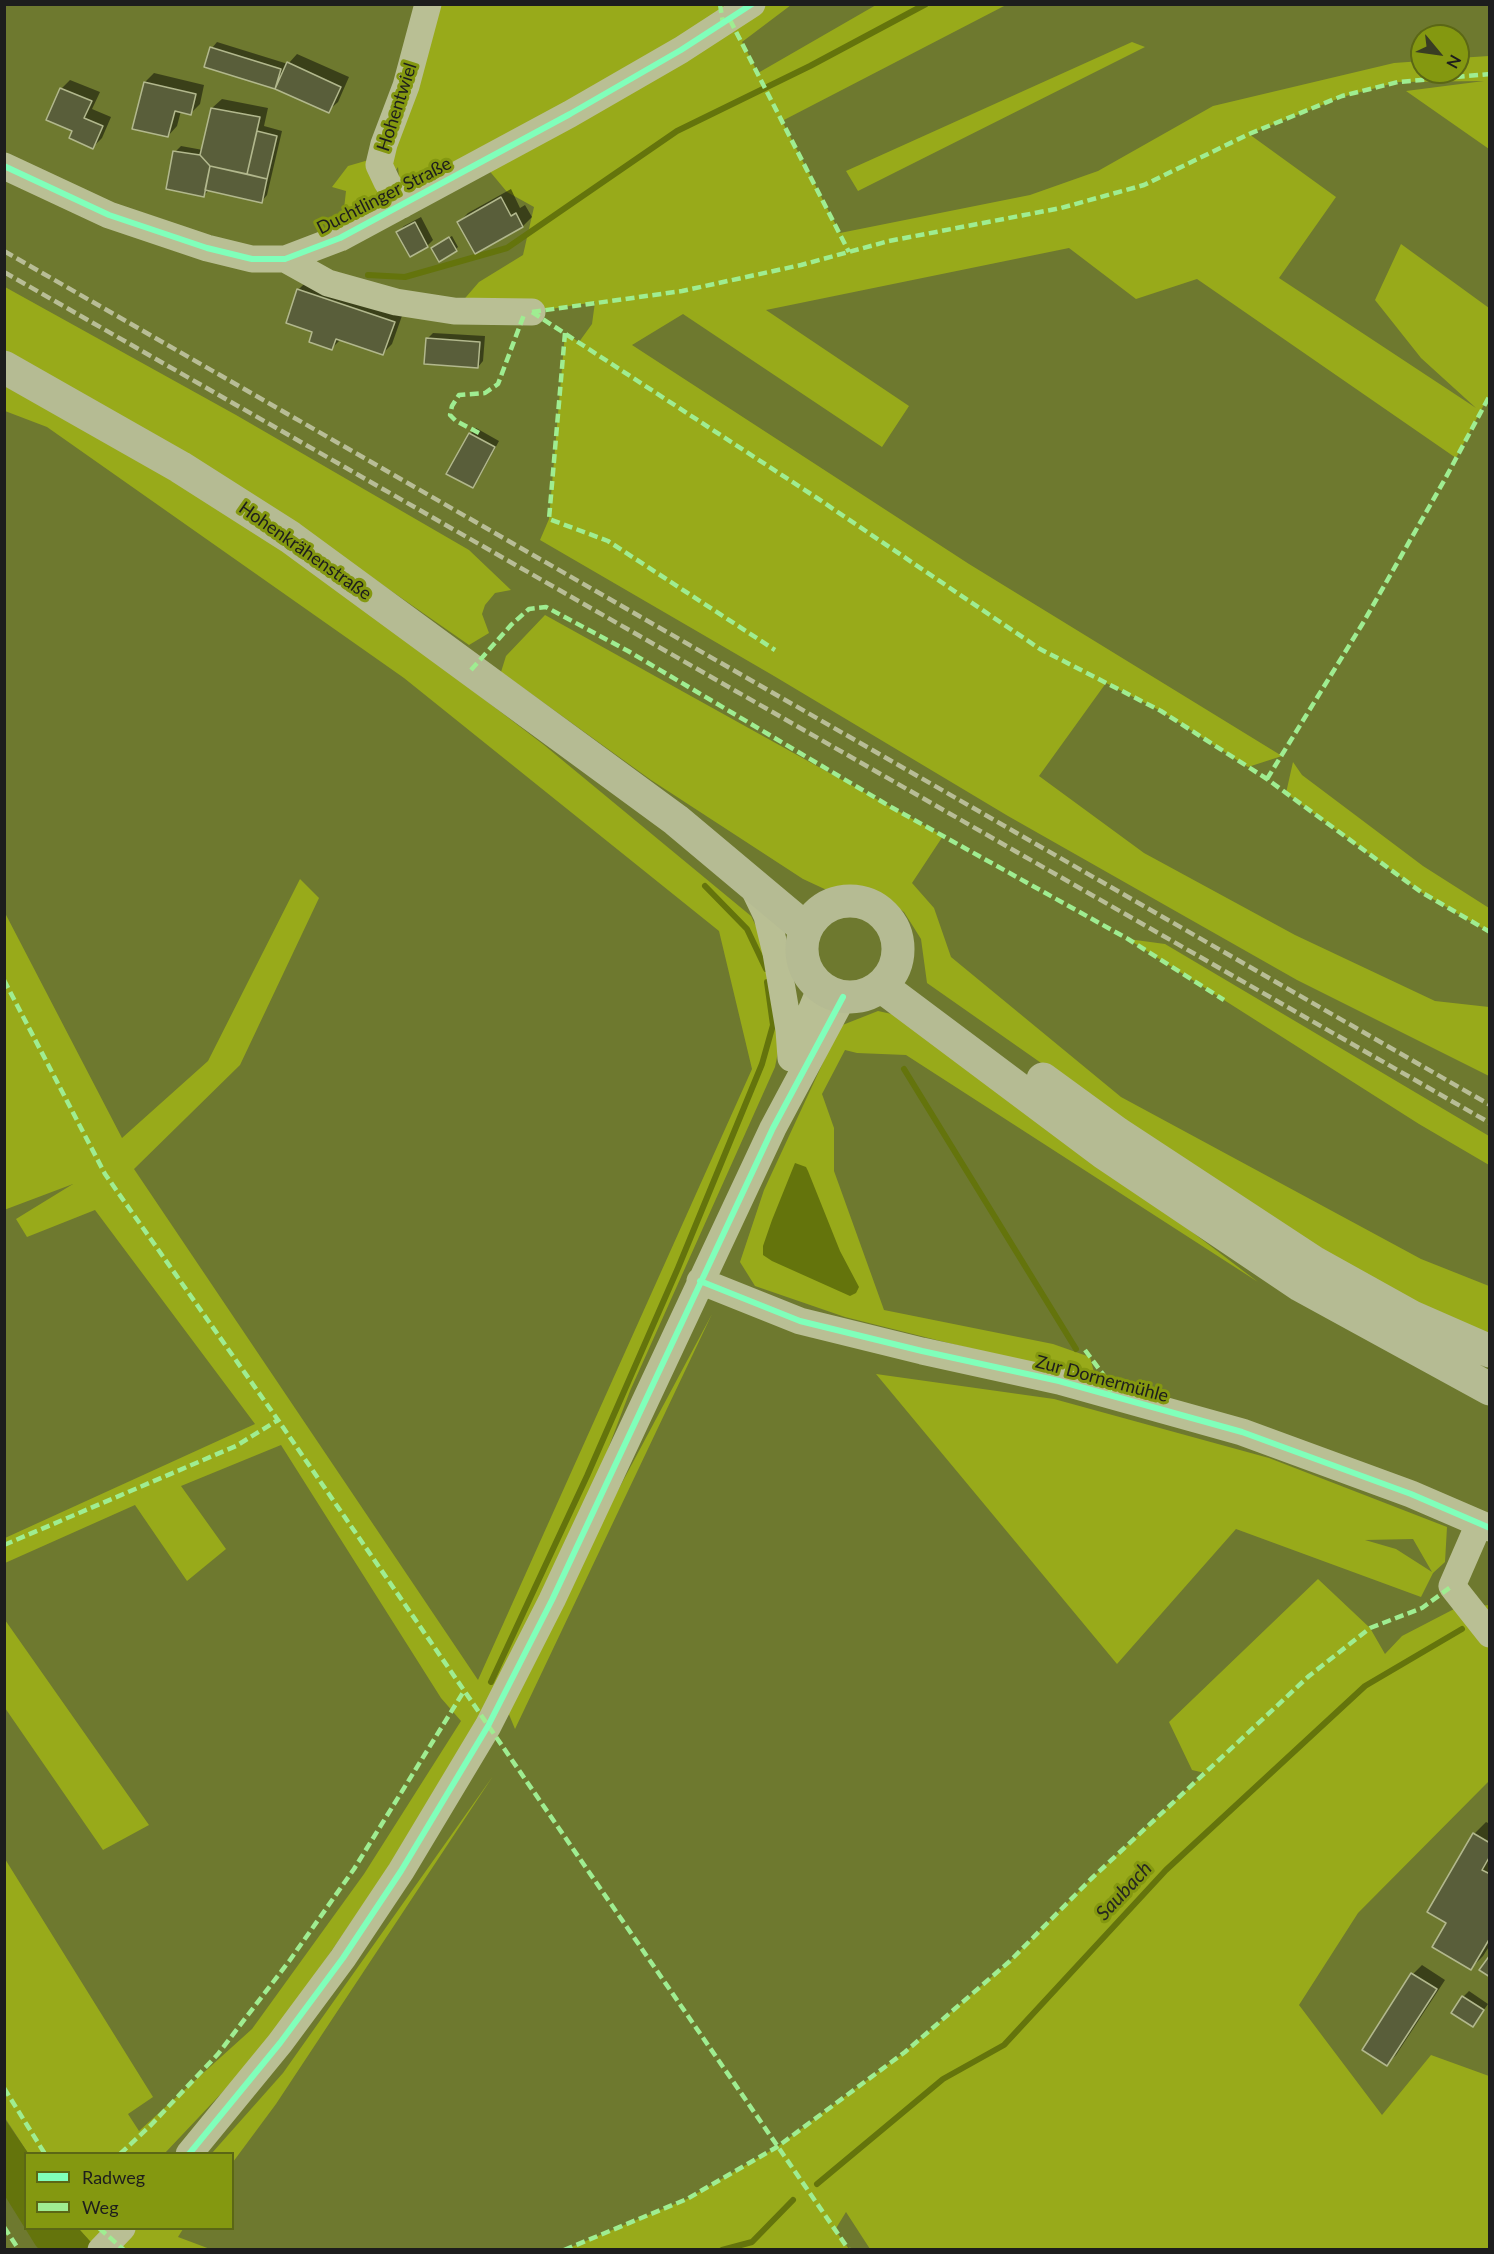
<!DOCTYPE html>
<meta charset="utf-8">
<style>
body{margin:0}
#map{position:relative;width:1494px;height:2254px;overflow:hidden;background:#6e792f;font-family:Lato,sans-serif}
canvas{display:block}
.frame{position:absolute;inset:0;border:6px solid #1d1d1d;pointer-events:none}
.legend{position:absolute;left:24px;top:2152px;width:210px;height:78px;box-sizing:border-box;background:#849810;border:2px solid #5b6715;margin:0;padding:8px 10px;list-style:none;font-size:18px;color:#1d1d1d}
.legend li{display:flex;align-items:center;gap:12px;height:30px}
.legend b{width:30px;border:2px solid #5b6715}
.north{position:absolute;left:1410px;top:24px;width:60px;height:60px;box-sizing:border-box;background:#849810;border:2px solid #5b6715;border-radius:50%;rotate:119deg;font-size:16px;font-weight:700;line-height:24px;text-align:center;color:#1d1d1d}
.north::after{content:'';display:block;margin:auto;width:21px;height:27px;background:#393d23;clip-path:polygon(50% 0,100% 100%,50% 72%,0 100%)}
</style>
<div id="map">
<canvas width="1494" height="2254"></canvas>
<div class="frame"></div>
<ul class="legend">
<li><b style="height:8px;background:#80ffba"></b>Radweg</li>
<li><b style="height:8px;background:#9fed91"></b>Weg</li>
</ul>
<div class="north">N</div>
</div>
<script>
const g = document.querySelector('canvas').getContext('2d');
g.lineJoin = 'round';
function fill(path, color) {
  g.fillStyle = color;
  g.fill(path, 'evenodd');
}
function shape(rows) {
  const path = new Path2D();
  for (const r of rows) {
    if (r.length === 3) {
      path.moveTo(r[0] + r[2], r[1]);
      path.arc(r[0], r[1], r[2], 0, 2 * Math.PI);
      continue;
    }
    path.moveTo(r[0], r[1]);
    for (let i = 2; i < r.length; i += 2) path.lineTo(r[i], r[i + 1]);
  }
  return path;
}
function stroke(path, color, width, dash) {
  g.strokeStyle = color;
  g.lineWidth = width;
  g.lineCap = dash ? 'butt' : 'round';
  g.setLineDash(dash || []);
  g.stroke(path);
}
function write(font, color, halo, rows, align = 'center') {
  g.font = font + ' Lato,sans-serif';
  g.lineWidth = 6;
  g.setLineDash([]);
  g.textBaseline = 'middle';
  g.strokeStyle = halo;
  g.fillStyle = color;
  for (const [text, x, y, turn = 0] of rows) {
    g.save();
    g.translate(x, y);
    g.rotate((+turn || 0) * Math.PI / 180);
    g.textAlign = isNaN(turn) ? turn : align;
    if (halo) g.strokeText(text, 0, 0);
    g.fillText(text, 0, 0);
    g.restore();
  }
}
const green = shape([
 [437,5,791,5,742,42,758,73,876,5,1006,5,782,121,840,233,1030,195,1098,171,1213,106,1394,63,1422,61,1422,72,1458,72,1458,58,1489,56,1489,149,1406,91,1484,81,1398,82,1342,97,1249,134,1336,197,1279,278,1476,408,1421,358,1375,300,1401,244,1489,308,1489,395,1456,458,1197,279,1136,299,1069,248,766,310,909,406,882,447,683,314,632,345,969,564,1282,756,1248,767,1161,711,1106,683,1039,776,1144,853,1295,935,1435,1001,1489,1007,1489,1076,1297,980,1008,816,774,676,540,540,549,519,565,333,579,342,592,324,595,302,532,312,454,311,479,282,523,255,534,207,507,192,482,162,402,205,398,167,378,197,360,217,343,218,346,191,332,187,348,166,386,155],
 [1132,42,1145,47,858,191,846,171],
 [5,287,236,415,469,550,511,590,495,593,485,605,482,614,489,633,469,645,318,540,5,353],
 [5,380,37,393,324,577,544,745,751,916,769,953,781,1037,775,1067,630,1391,592,1491,493,1694,403,1847,266,2046,165,2153,28,2153,5,2118,5,1859,153,2097,128,2114,139,2131,252,2029,364,1874,461,1721,441,1698,281,1445,181,1486,226,1549,187,1581,135,1505,5,1563,5,1538,255,1424,95,1210,27,1237,16,1219,73,1184,4,1210,5,913,122,1138,208,1061,300,879,319,898,240,1065,134,1169,478,1680,752,1069,719,931,404,678,47,427,5,411],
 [545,615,943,836,912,883,934,908,951,957,1121,1097,1421,1259,1489,1286,1489,1335,1420,1306,1278,1229,927,983,921,939,904,912,876,892,831,892,803,879,651,780,501,672,506,656],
 [1293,762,1302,775,1423,866,1489,908,1489,932,1421,892,1286,793],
 [1128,939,1165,944,1489,1136,1489,1165,1419,1124],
 [878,1011,910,1018,1258,1282,906,1055,857,1053,845,1050,822,1094,834,1128,834,1171,884,1310,1053,1344,1090,1357,1096,1380,845,1317,755,1286,740,1262,764,1190,840,1026],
 [712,1314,515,1729,508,1712,608,1509],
 [876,1374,1054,1399,1269,1458,1447,1527,1445,1562,1433,1573,1421,1597,1236,1529,1117,1664],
 [1413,1539,1432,1572,1396,1549,1365,1540],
 [1318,1579,1370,1628,1385,1654,1402,1636,1456,1608,1489,1605,1489,1781,1358,1913,1299,2005,1382,2115,1431,2055,1489,2076,1489,2249,870,2249,846,2212,835,2230,849,2249,564,2250,687,2199,777,2147,905,2052,1010,1961,1091,1879,1205,1773,1192,1770,1169,1722],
 [4,1620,5,1620,149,1825,103,1850,5,1708],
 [493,1776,276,2104,233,2162,232,2154,212,2153,283,2073],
 [79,2229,183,2229,178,2237,210,2249,97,2249]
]);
const water = shape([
 [795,1163,806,1167,808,1171,840,1251,859,1287,856,1293,850,1296,772,1261,763,1255,763,1246,772,1220],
 [4,2118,28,2153,26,2154,26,2228,79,2229,97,2249,39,2249,36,2246,5,2196]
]);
const shadow = shape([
 [217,42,288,64,297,54,349,77,338,102,328,111,276,87,206,66,212,48],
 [154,73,204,85,200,104,191,113,181,111,177,126,168,136,145,82],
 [70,80,100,92,92,109,111,117,102,138,93,147,74,130,61,89],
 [222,99,268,108,264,126,282,131,267,195,262,201,209,190,203,196,175,152,181,146,203,150,212,108],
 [511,189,520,208,525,205,532,217,523,226,476,252,459,222,468,213],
 [421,217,433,240,428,245,411,254,398,232,404,226],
 [452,236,458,247,456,249,435,246],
 [308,280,403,313,392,344,383,353,341,339,332,348,314,331,298,290],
 [433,333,485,336,483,361,478,367,427,339],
 [476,428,499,441,478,480,472,486,470,434],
 [1486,1822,1490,1824,1490,1945,1483,1956,1471,1968,1448,1922,1474,1834],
 [1422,1965,1445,1980,1396,2055,1387,2064,1364,2049,1413,1974],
 [1469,1991,1488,2004,1473,2025,1463,1997]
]);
const stream = shape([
 [368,275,405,277,507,248,677,131,810,66,926,4],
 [705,886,747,929,766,969],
 [904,1069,1076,1349],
 [491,1682,587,1476,678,1268,762,1064,773,1025,767,982],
 [817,2184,943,2079,1004,2045,1166,1870,1365,1686,1462,1629],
 [722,2250,752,2242,793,2200]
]);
const building = shape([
 [210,47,281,69,275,89,204,67,210,47],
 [287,62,341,87,329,113,275,89,287,62],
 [144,82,196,94,191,115,175,111,168,137,132,129,144,82],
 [60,88,92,101,84,118,103,126,93,149,69,138,72,131,46,120,60,88],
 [211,108,260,117,247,174,210,166,200,155,211,108],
 [257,131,277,136,267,179,247,174,257,131],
 [173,151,200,155,210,166,204,197,166,189,173,151],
 [210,166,267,179,262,203,205,190,210,166],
 [501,197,511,216,516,213,523,227,475,254,457,222,501,197],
 [415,222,428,247,410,257,396,232,415,222],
 [449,237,457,251,439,262,431,248,449,237],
 [297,289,395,322,383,355,336,339,332,350,309,342,312,332,286,323,297,289],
 [426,338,480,342,478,368,424,364,426,338],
 [469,433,495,447,473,488,446,474,469,433],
 [1473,1833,1490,1843,1490,1856,1482,1870,1490,1874,1490,1938,1471,1970,1432,1947,1446,1923,1427,1912,1473,1833],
 [1490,1955,1490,1977,1479,1970,1490,1955],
 [1411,1973,1437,1989,1387,2066,1362,2050,1411,1973],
 [1462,1996,1484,2010,1473,2027,1451,2013,1462,1996]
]);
const minor = shape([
 [4,166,109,215,207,248,252,259,285,259,340,238,570,114,681,50,752,4],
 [402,205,387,182,379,165,384,144,406,86,428,4],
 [285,259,328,283,396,302,454,311,532,312],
 [753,887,767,916,776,953,789,1030,791,1058],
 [793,1054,821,987],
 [700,1281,800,1321,922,1351,1059,1381,1242,1432,1411,1494,1490,1528],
 [1479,1524,1452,1586,1490,1634],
 [189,2154,280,2043,343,1958,401,1871,488,1726,552,1600,773,1128,843,997],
 [101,2250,122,2228]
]);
const major = shape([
 [4,367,180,467,290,537,676,820,806,929],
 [850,949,48],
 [881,986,1104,1153,1300,1285,1490,1389],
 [1043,1079,1117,1133,1315,1263,1412,1317,1490,1351]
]);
const rail = shape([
 [4,251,1490,1105],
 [4,272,1490,1123]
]);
const quiet = shape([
 [720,4,723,24],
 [730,20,849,252],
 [532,312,817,498,1040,649,1161,711,1267,779,1421,892,1490,932],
 [532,312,682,291,801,265,889,241,1061,208,1144,185,1249,134,1342,96,1398,82,1490,74],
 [565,333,549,519,608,541,775,650],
 [479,433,456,421,450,415,452,406,459,395,485,393,498,384,525,312],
 [471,670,511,625,529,609,546,607,628,651,891,807,1128,939,1224,1000],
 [1267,779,1363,623,1445,479,1490,395],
 [4,980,105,1174,278,1420,849,2250],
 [1085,1350,1105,1377,1112,1396],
 [4,1545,236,1446,278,1420],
 [4,2088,45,2154],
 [120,2154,151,2125,218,2054,290,1960,354,1869,464,1691],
 [4,2227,19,2250],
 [99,2228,124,2250],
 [564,2250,687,2199,777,2147,905,2052,1010,1961,1091,1879,1309,1676,1370,1628,1422,1608,1452,1586]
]);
const cycleway = shape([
 [4,166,109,215,207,248,252,259,285,259,340,238,570,114,681,50,752,4],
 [700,1281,800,1321,922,1351,1059,1381,1242,1432,1411,1494,1490,1528],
 [189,2154,280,2043,343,1958,401,1871,488,1726,552,1600,773,1128,843,997]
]);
const streetNames = [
 ["Hohentwiel",397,107,-72],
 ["Duchtlinger Straße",384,196,-27],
 ["Hohenkrähenstraße",305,551,35],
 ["Zur Dornermühle",1102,1379,15]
];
const waterNames = [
 ["Saubach",1124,1891,-47]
];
fill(green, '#98aa1a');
fill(water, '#64740c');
fill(shadow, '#0007');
stroke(stream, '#64740c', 6);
fill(building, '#595e3a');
stroke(building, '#b2b88d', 1.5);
stroke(minor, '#b9bf94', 27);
stroke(major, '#b5bb93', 33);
stroke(rail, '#b8bd96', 4.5, [10, 4.5]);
stroke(quiet, '#9fed91', 4.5, [9, 4.5]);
stroke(cycleway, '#80ffba', 6);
write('18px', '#1d1d1d', '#849810', streetNames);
write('italic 20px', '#272820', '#849810', waterNames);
</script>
